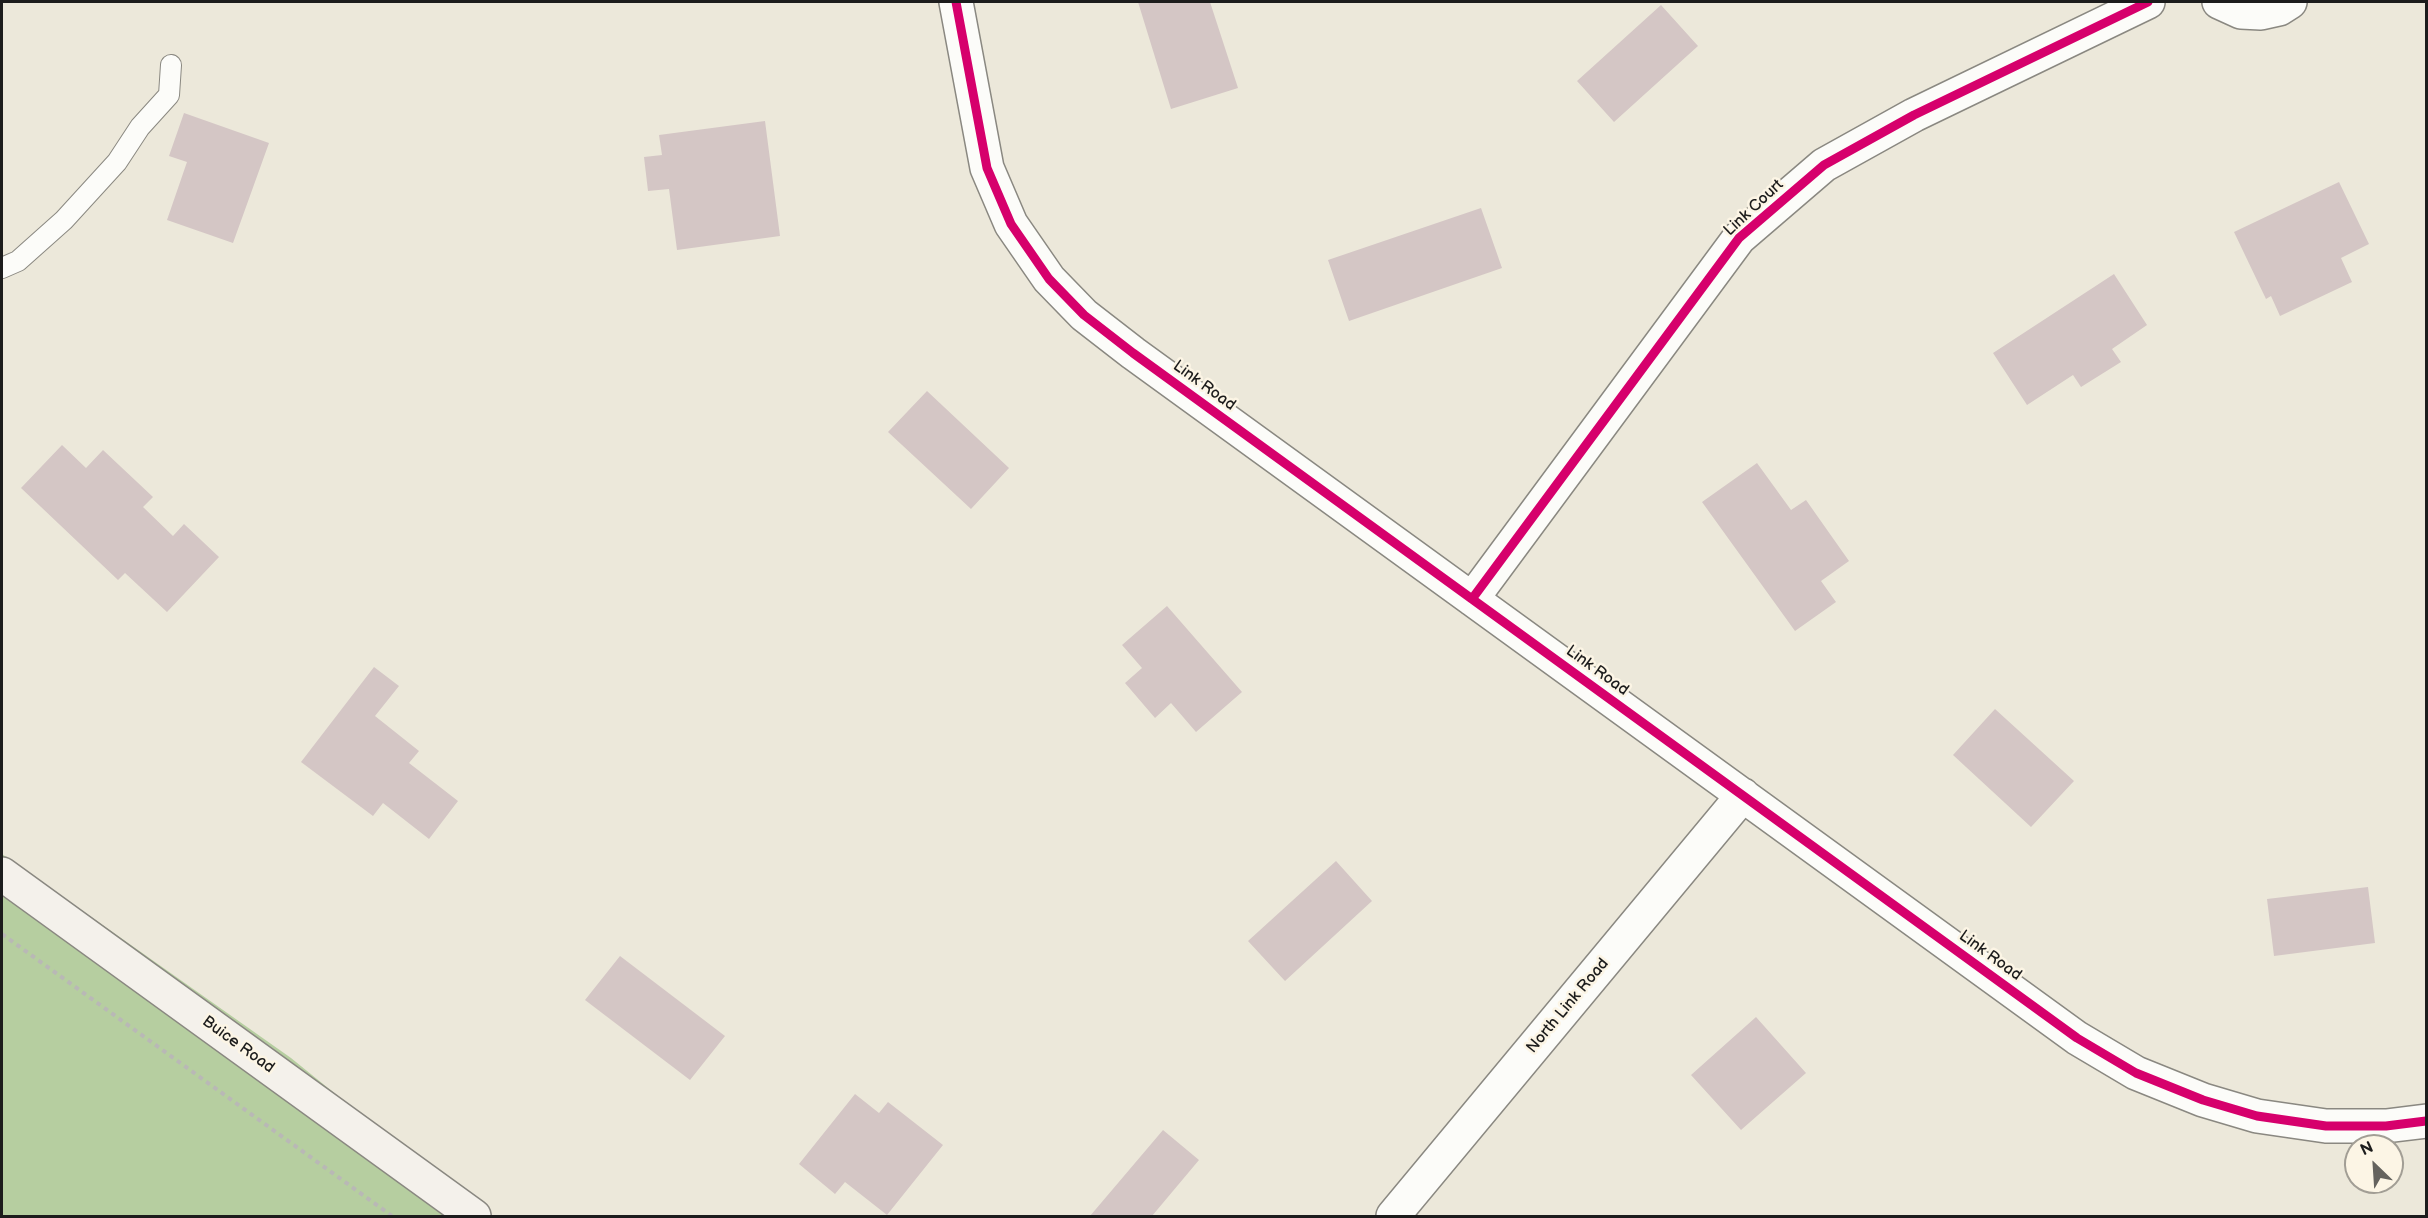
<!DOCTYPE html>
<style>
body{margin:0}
#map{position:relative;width:2428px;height:1218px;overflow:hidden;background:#ece8da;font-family:"Balsamiq Sans",sans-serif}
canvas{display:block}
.frame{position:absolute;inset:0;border:3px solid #1c1c1c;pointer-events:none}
.north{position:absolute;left:2344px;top:1134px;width:60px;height:60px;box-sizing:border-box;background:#fcf5e5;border:2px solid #a29e95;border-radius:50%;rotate:335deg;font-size:16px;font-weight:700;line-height:24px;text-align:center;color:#1c1c1c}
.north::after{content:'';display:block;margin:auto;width:21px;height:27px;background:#65635e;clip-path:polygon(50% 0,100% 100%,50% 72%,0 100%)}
</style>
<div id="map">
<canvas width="2428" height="1218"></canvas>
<div class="frame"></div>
<div class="north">N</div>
</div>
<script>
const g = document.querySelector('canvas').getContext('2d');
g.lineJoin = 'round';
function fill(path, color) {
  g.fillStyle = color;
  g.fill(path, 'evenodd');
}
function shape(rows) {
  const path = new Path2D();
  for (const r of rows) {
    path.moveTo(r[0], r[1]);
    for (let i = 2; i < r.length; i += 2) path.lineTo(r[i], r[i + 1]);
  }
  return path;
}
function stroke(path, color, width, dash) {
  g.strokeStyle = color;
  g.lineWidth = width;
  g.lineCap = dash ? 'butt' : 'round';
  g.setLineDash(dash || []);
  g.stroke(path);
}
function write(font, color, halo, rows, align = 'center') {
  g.font = font + ' "Balsamiq Sans",sans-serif';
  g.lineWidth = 5;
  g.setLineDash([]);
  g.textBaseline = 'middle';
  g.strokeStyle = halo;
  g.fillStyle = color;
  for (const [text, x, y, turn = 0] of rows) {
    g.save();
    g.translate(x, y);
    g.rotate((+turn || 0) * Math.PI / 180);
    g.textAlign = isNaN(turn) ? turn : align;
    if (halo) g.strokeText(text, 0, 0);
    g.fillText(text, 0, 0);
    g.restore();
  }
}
const forest = shape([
 [2,854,291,1058,486,1216,2,1216]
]);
const building = shape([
 [1138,2,1210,2,1238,88,1171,109],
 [1661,5,1698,46,1614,122,1577,81],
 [184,113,269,143,233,243,167,220,187,162,169,156],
 [765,121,780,236,677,250,669,189,648,191,644,157,662,155,659,135],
 [2339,182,2369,244,2341,258,2352,282,2280,316,2271,296,2266,299,2234,232],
 [1481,208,1502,268,1349,321,1328,260],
 [2114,274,2147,325,2112,349,2121,362,2081,387,2073,375,2027,405,1993,353],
 [927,391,1009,468,971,509,888,432],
 [62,445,86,468,103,450,153,497,143,507,173,536,184,524,219,557,167,612,125,573,118,580,21,488],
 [1757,463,1791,510,1806,500,1849,561,1821,581,1836,602,1795,631,1702,502],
 [1167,606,1242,692,1196,732,1171,703,1155,718,1125,683,1142,668,1122,645],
 [374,667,399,686,375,716,419,751,409,763,458,801,429,839,383,803,373,816,301,762],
 [1995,709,2074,781,2031,827,1953,755],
 [1336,861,1372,901,1285,981,1248,941],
 [2368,887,2375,943,2274,956,2267,899],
 [620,956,725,1036,690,1080,585,1000],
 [1756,1017,1806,1073,1741,1130,1691,1075],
 [855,1094,879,1113,888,1102,943,1145,887,1215,845,1182,835,1194,799,1164],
 [1163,1130,1199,1160,1152,1216,1090,1216]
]);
const path = shape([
 [2,934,392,1216]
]);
const lane = shape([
 [2,268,18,261,64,220,117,162,140,127,169,95,171,65]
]);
const street = shape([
 [956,2,987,168,1011,224,1049,279,1084,315,1133,353,2077,1038,2136,1073,2203,1100,2257,1116,2326,1126,2386,1126,2426,1121],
 [2219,2,2241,12,2261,13,2279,9,2290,2],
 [1472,599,1739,238,1824,165,1914,115,2148,2],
 [1393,1216,1743,795]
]);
const secondary = shape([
 [2,874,474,1216]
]);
const cycleway = shape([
 [956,2,987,168,1011,224,1049,279,1084,315,1133,353,2077,1038,2136,1073,2203,1100,2257,1116,2326,1126,2386,1126,2426,1121],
 [1472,599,1739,238,1824,165,1914,115,2148,2]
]);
const streetNames = [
 ["Link Court",1754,208,-43],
 ["Link Road",1204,386,36],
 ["Link Road",1597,671,36],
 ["Link Road",1990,956,36],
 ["North Link Road",1568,1006,-50],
 ["Buice Road",238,1045,36]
];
fill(forest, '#b6cea0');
fill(building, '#d4c6c5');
stroke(lane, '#8a8881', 22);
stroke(street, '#8a8881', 36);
stroke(secondary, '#8a8881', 36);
stroke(path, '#b9b8b6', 4, [4.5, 4.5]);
stroke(lane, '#fcfcf9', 20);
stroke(street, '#fcfcf9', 33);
stroke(secondary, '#f4f1eb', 33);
stroke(cycleway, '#d6006c', 9);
write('16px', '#1c1c1c', '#fcf5e5', streetNames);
</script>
